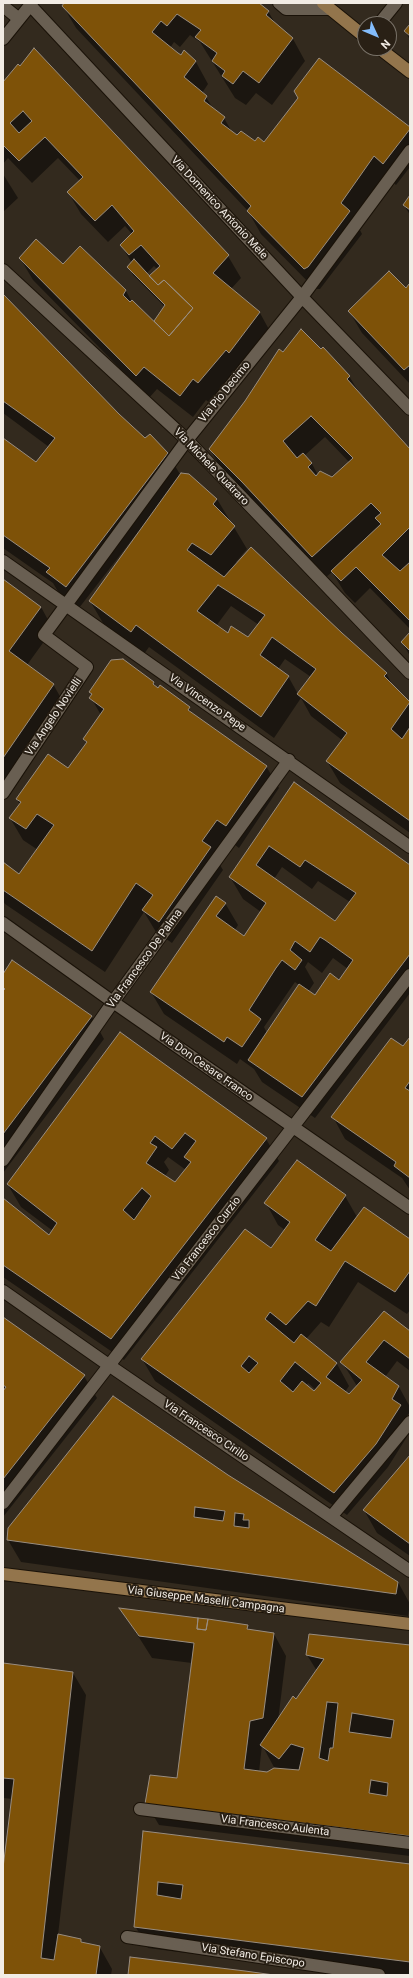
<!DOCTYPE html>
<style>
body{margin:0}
#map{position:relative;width:413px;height:1978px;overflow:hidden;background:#332a1e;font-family:Roboto,sans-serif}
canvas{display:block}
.frame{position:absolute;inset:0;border:4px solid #f2ece5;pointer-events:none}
.north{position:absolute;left:357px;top:16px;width:40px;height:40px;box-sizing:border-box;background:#292015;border:1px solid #797268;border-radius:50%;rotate:134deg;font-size:11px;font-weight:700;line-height:16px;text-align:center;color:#f2ece5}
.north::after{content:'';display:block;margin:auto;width:14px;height:18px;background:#83bcfb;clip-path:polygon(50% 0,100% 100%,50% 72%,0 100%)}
</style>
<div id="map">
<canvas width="413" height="1978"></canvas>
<div class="frame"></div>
<div class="north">N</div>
</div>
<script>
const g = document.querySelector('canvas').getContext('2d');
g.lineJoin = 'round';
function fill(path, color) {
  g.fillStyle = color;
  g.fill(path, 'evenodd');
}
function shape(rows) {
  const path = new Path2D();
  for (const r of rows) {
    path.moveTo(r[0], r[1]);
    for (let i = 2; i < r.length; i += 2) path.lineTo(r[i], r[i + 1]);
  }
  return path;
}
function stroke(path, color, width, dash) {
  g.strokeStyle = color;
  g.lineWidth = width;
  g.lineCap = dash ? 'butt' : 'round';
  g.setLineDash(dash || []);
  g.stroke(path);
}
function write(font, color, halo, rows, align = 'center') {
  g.font = font + ' Roboto,sans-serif';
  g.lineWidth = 4;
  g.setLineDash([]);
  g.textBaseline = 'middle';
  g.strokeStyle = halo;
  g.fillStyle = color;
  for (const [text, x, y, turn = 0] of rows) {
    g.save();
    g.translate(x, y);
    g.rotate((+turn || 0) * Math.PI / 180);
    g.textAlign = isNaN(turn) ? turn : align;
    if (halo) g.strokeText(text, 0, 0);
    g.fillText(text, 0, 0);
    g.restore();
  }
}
const shadow = shape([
 [66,3,258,3,268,11,276,25,293,39,305,61,272,105,256,93,246,105,235,98,200,42,190,35,180,47,174,42,170,48,181,56,184,52,196,62,208,84,202,93,206,97,214,110,224,118,233,134,255,142,265,144,410,128,410,167,396,185,387,177,356,222,362,234,320,289,315,289,261,234,248,211,76,28,63,6],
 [410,25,410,40,405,31],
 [3,83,228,256,241,278,231,289,260,313,272,335,211,404,206,400,193,417,157,389,149,398,33,280,20,258,63,265,80,247,126,291,132,302,158,325,155,321,165,307,133,275,129,267,132,263,121,245,132,234,125,226,108,242,81,214,68,192,80,181,58,158,32,183,8,158,3,164],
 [154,266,158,270,149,277,146,274],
 [3,174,18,198,3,212],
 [410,197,410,215,404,205],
 [410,287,410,384,362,333,349,311],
 [3,297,145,440,150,435,168,454,181,476,217,499,247,549,236,562,341,634,386,673,394,688,410,704,410,833,340,783,327,761,342,740,311,716,301,698,274,738,149,647,144,654,103,623,90,601,139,533,138,532,79,608,60,595,53,583,3,548,3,439,36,463,49,447,3,413],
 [231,606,259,625,249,638,228,634,216,626],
 [285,659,311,677,298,694,288,676,278,669],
 [283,353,349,376,360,394,410,450,410,629,370,588,355,603,345,593,332,572,325,578,223,472,210,449],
 [325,437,350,463,332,478,318,475,312,464,304,456],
 [3,581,41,607,53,629,27,665,53,684,66,707,12,786,3,779],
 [410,634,410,656,402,642],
 [154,683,157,688,189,708,192,714,266,766,279,788,239,848,230,841,217,860,223,870,172,943,156,932,144,912,105,972,5,904,3,901,3,864,19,875,38,850,23,840,10,818,20,805,17,799,68,770,87,744,84,739,101,715,91,698,92,696,90,692],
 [294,783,410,866,410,993,315,1118,262,1082,254,1069,240,1059,237,1064,164,1014,151,992,225,903,238,925,235,930,244,937,261,912,243,899,230,877],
 [282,867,312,889,318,881,350,902,336,923,274,879],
 [333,958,348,969,340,981,316,997,308,992,314,983,305,967,308,962,322,973],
 [295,982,299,985,267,1033,264,1027],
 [13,962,92,1017,104,1039,3,1173,3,975],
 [120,1034,266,1139,279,1161,124,1360,3,1277,3,1199,49,1236,53,1231,21,1207,8,1185],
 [168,1157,186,1170,176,1183,165,1176,169,1170,164,1162],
 [410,1039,410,1190,402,1178,345,1139,333,1117],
 [345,1196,357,1217,410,1240,410,1310,407,1314,358,1282,329,1327,321,1322,306,1339,337,1364,349,1386,345,1392,349,1395,357,1386,342,1362,384,1312,410,1332,410,1371,397,1361,385,1377,399,1387,410,1407,410,1412,406,1417,410,1424,410,1432,388,1467,347,1515,155,1381,142,1359,271,1250,285,1230,278,1225,266,1203],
 [308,1383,316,1390,314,1392,306,1386],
 [3,1318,84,1376,97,1398,3,1517],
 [410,1457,410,1556,377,1533,364,1510],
 [228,1476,398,1582,410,1604,408,1616,21,1562,8,1540],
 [121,1609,247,1626,250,1630,274,1634,286,1656,278,1721,296,1701,317,1671,307,1655,410,1646,410,1856,159,1825,146,1803,177,1779,192,1663,152,1658],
 [262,1745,275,1769,267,1773,259,1772],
 [3,1664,73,1673,86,1695,58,1935,81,1940,83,1943,99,1946,112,1969,111,1975,3,1975,3,1874,13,1799,3,1798],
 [144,1832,410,1865,410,1975,355,1975,148,1948,135,1926]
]);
const building = shape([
 [64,3,259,3,269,11,266,15,293,38,259,83,243,71,233,84,222,76,225,71,212,61,217,53,195,37,201,30,177,14,167,26,161,21,152,32,178,53,181,55,184,50,196,61,184,77,207,96,204,101,225,117,221,123,237,135,241,131,255,141,258,137,264,142,298,98,294,91,319,58,410,127,410,129,383,164,374,156,341,203,350,211,308,267,304,269,247,211,251,206,62,6,64,3],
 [410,24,410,36,404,31,410,24],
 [34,48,229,255,213,273,260,312,229,353,226,350,198,383,193,379,180,396,144,367,136,376,19,258,36,239,63,264,80,246,126,290,123,295,130,302,132,300,169,336,193,308,164,280,158,285,149,276,160,266,141,245,129,255,120,245,134,231,112,205,95,221,67,192,83,177,45,137,19,161,3,145,3,82,18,64,20,66,34,48],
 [23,111,32,121,19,133,10,123,23,111],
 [410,195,410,210,403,205,410,195],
 [134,259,158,285,164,280,193,308,169,336,154,321,165,305,127,267,134,259],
 [389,271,406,288,409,284,410,286,410,365,404,370,348,311,389,271],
 [3,294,119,414,145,438,150,434,168,453,66,587,46,572,50,568,3,535,3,438,36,462,55,438,3,401,3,294],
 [301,329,321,349,323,347,350,376,347,379,410,449,410,527,382,555,400,571,410,562,410,621,356,567,341,581,331,571,381,524,375,518,381,513,371,503,312,557,242,482,209,449,245,401,279,349,283,352,301,329],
 [311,416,353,458,332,477,320,471,316,476,308,467,312,463,303,453,297,458,283,441,311,416],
 [181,473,189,474,217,499,213,504,235,526,211,555,192,543,187,550,224,577,251,547,342,633,387,673,384,676,410,702,391,729,402,739,410,727,410,821,326,761,347,733,297,694,316,669,272,637,260,655,289,676,261,717,136,625,131,632,89,601,181,473],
 [218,585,265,615,248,637,231,626,228,633,197,611,218,585],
 [3,579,41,607,9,651,54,684,3,758,3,579],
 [410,632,410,651,401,642,410,632],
 [123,659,154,682,153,684,158,688,160,685,190,707,188,710,267,766,226,826,217,820,202,841,211,847,159,922,142,910,153,895,136,883,92,951,3,890,3,862,19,874,54,825,37,814,26,829,9,818,21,802,16,799,48,754,68,768,87,742,83,739,104,709,89,698,92,694,89,692,111,660,123,659],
 [294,782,410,865,410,954,302,1097,248,1060,299,984,315,995,330,973,339,980,353,960,325,940,320,937,310,952,295,941,290,950,302,960,295,970,282,960,276,968,249,1010,261,1019,242,1047,227,1037,224,1042,150,992,216,896,226,903,216,916,244,936,266,903,229,877,294,782],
 [269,846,300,867,305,860,356,893,335,921,256,865,269,846],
 [12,960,92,1016,3,1134,3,991,5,989,3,987,3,974,12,960],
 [120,1032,267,1138,111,1339,3,1265,3,1198,49,1235,57,1223,7,1184,120,1032],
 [185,1133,196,1141,184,1157,191,1162,175,1182,146,1163,157,1147,150,1143,155,1136,172,1149,185,1133],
 [142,1188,151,1196,134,1220,123,1210,142,1188],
 [410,1037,410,1081,405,1088,410,1091,410,1178,394,1166,396,1162,331,1117,391,1038,403,1046,410,1037],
 [297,1160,346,1195,315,1240,331,1251,364,1207,410,1239,410,1271,395,1292,345,1261,316,1306,308,1301,286,1325,270,1312,265,1319,294,1343,301,1334,337,1363,326,1377,349,1394,362,1380,340,1362,384,1311,410,1331,410,1359,384,1340,366,1362,399,1386,392,1399,401,1405,376,1444,334,1493,141,1359,245,1229,271,1248,290,1222,264,1203,297,1160],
 [249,1356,258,1363,249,1373,241,1366,249,1356],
 [295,1362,321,1383,314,1391,302,1381,293,1392,280,1381,295,1362],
 [3,1317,85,1375,3,1479,3,1391,6,1387,3,1385,3,1317],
 [113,1396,228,1475,398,1582,396,1594,7,1540,8,1528,113,1396],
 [195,1507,225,1511,223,1521,194,1517,195,1507],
 [235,1513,244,1514,243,1520,249,1520,249,1528,234,1526,235,1513],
 [410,1455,410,1544,363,1510,410,1455],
 [119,1608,198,1618,197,1629,206,1630,208,1619,248,1625,247,1629,274,1633,263,1718,250,1721,244,1769,267,1772,274,1768,299,1770,304,1748,291,1744,279,1759,260,1745,293,1696,296,1699,324,1659,306,1655,309,1634,410,1645,410,1836,145,1804,150,1775,177,1778,194,1643,139,1636,119,1608],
 [327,1702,338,1703,333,1748,330,1748,328,1761,319,1758,327,1702],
 [352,1713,394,1720,391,1738,349,1732,352,1713],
 [371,1780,388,1783,387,1796,369,1793,371,1780],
 [198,1618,208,1619,206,1630,197,1629,198,1618],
 [3,1663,73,1672,41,1958,54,1960,58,1934,81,1939,81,1942,100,1946,96,1975,3,1975,3,1868,14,1779,3,1778,3,1663],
 [143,1831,410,1864,410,1962,134,1927,143,1831],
 [158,1882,183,1885,181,1899,157,1895,158,1882],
 [130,1957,245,1971,274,1975,128,1975,130,1957]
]);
const street = shape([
 [279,3,286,9,330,9],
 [30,5,302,297,410,409],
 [3,6,19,19],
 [379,24,396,3],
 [3,39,32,3],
 [3,270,187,440,410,673],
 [3,561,410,847],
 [3,793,87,667,44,635,187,440,302,297,410,151],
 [3,923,113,1002,410,1208],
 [3,1160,113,1002,289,760],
 [3,1291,110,1366,410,1571],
 [3,1503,410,975],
 [331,1517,410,1422],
 [140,1809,410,1843],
 [127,1937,379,1975]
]);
const secondary = shape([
 [323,3,365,37],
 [379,48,410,72],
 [3,1574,410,1624]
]);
const streetNames = [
 ["Via Domenico Antonio Mele",219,208,47],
 ["Via Pio Decimo",225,392,-51],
 ["Via Michele Quatraro",211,467,46],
 ["Via Vincenzo Pepe",207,703,35],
 ["Via Angelo Novielli",54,717,-56],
 ["Via Francesco De Palma",145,959,-54],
 ["Via Don Cesare Franco",206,1067,35],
 ["Via Francesco Curzio",207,1239,-52],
 ["Via Francesco Cirillo",206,1431,34],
 ["Via Giuseppe Maselli Campagna",206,1600,7],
 ["Via Francesco Aulenta",275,1826,7],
 ["Via Stefano Episcopo",253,1956,9]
];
fill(shadow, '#0007');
fill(building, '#7e5208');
stroke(building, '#998d80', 1);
stroke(street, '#1a1208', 14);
stroke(secondary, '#1a1208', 14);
stroke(street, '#695f52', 12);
stroke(secondary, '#93754c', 12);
write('11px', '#f2ece5', '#292015', streetNames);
</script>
